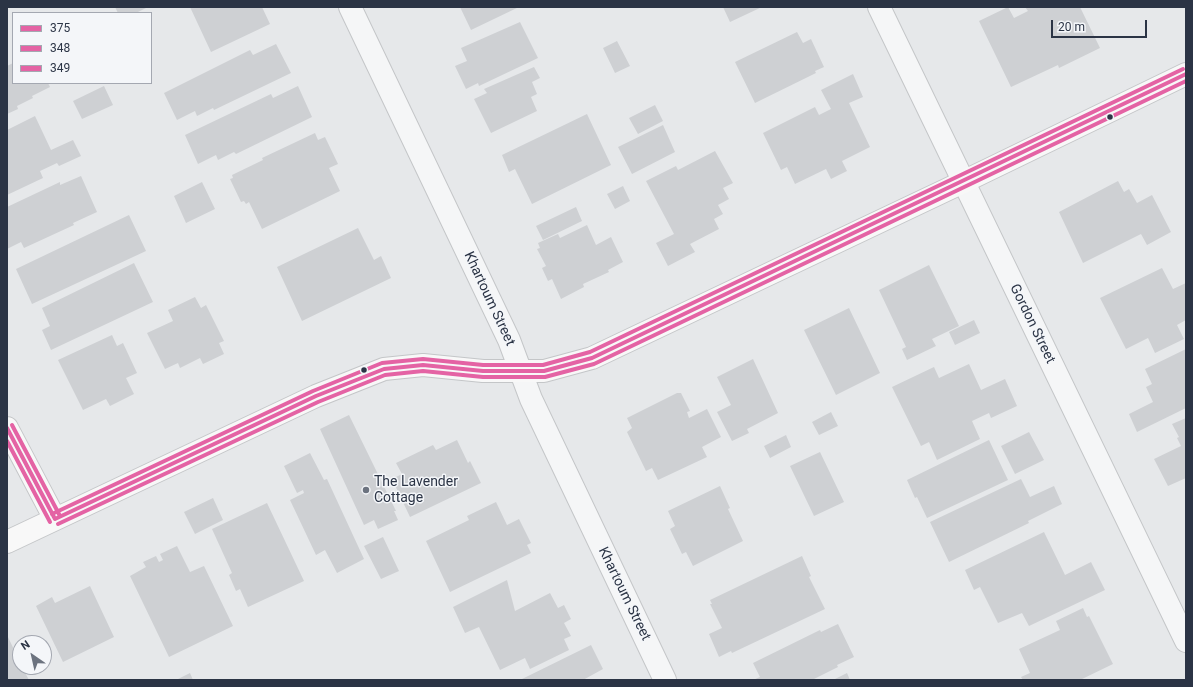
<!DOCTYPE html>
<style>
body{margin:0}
#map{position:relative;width:1193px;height:687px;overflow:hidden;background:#e6e8ea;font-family:Roboto,sans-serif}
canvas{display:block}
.frame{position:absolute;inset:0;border:8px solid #2b3445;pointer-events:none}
.legend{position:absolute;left:12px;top:12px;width:140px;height:72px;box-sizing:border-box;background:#f4f6f9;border:1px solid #a4a8b1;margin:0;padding:5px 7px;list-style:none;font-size:12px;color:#2b3445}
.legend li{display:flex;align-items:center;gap:8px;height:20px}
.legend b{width:20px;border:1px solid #a4a8b1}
.north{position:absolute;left:12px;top:635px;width:40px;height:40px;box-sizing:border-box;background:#f4f6f9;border:1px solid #a4a8b1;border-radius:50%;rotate:326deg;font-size:11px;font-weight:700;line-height:16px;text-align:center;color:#2b3445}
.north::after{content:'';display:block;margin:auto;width:14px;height:18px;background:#6c737f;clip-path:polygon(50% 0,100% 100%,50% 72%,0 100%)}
.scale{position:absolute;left:1051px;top:20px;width:96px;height:18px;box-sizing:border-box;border:2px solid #2b3445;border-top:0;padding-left:5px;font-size:12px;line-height:14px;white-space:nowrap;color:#2b3445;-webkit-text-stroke:3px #f4f6f9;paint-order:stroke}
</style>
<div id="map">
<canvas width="1193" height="687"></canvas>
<div class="frame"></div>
<ul class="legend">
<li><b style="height:5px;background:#e463a4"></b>375</li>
<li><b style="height:5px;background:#e463a4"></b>348</li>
<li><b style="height:5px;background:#e463a4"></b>349</li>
</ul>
<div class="north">N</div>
<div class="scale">20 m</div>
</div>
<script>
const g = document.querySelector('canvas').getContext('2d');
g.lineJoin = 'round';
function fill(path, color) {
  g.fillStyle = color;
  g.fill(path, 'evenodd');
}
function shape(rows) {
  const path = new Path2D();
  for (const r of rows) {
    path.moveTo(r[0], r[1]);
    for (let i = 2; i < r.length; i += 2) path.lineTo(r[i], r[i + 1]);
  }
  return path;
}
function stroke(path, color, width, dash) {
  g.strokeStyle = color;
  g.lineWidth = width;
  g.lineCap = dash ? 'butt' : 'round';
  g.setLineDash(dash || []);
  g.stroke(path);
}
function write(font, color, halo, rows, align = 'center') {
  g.font = font + ' Roboto,sans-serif';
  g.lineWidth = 3;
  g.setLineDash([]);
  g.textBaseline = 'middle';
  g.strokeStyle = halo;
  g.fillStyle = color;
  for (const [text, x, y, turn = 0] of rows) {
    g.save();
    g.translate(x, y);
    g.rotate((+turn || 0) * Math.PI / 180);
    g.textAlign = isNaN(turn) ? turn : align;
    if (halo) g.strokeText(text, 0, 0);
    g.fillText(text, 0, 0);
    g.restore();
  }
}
const building = shape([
 [115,7,148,7,136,13,118,13],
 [190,7,262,7,270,24,211,52],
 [460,7,519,7,471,30],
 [723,7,762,7,730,22],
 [1008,7,1014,18,1028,11,1025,7,1080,7,1100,48,1059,68,1058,65,1011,87,979,21],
 [520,22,538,58,479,86,478,83,466,89,455,66,467,61,461,48],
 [797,32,803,43,811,39,824,67,815,71,816,73,755,103,735,62],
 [617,41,630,66,615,73,603,48],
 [276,44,291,73,214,110,213,108,197,116,195,111,177,120,164,93,250,50,253,55],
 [13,63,13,83,48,83,50,87,32,96,33,98,17,106,18,109,7,114,7,66],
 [534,67,540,78,532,82,537,94,531,97,537,111,491,133,474,99,487,93,484,89],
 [853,74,863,97,849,103,870,147,842,161,847,171,831,179,826,169,795,184,787,167,781,170,763,133,815,107,819,115,831,109,821,90],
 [104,86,113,105,82,119,73,101],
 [298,86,312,117,236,154,234,152,218,160,216,155,198,164,185,135,271,94,273,98],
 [655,105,663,121,638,134,629,118],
 [587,114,611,165,532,204,515,169,509,172,502,155],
 [35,116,51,150,73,140,81,156,59,166,57,163,40,171,43,178,7,195,7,130],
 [663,125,675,152,632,174,618,147],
 [315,133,318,140,325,137,338,164,329,168,340,191,262,229,249,202,246,204,244,201,241,202,230,179,233,178,232,175,263,160,262,158],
 [715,151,733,183,723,188,729,199,718,205,723,214,714,219,719,229,690,244,695,252,668,266,656,243,674,234,646,181,676,166,678,170],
 [81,176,97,212,73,223,74,225,24,248,21,242,7,249,7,207,60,182,60,185],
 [1118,181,1124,192,1129,189,1137,203,1152,195,1171,232,1147,245,1141,234,1083,263,1059,212],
 [202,182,215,209,186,223,174,196],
 [623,186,630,201,615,209,607,194],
 [576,207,582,221,543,240,536,226],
 [129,215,146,251,32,304,16,269],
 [587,225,596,245,611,237,623,262,608,270,609,272,583,284,584,287,561,299,552,279,548,281,542,268,546,266,537,249,540,248,538,243,558,234,560,238],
 [358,228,374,260,381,256,391,278,302,321,277,267],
 [134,263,153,302,51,350,42,330,50,326,42,308],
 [929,265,959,326,932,339,936,346,907,360,902,349,906,347,879,290],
 [1162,268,1173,289,1186,283,1186,320,1177,325,1184,339,1155,353,1148,338,1126,349,1100,298],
 [195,297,201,308,206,305,224,341,219,343,224,354,203,364,200,358,180,368,178,363,165,369,147,333,173,321,168,310],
 [849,308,880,373,836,395,804,330],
 [974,320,980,333,955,345,949,332],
 [112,335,117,346,123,343,137,373,126,378,134,394,110,406,106,399,83,410,58,360],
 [1186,349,1186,408,1137,432,1129,414,1153,402,1146,387,1152,384,1145,369],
 [753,359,778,413,747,429,749,433,732,441,717,412,731,405,717,377],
 [969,364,981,390,1005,379,1017,406,991,418,989,413,972,421,980,439,937,460,929,442,921,446,892,387,934,367,939,378],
 [677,393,681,393,690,411,687,412,689,418,707,409,721,437,702,447,707,457,658,480,652,468,646,471,627,432,632,428,627,418],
 [831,412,838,426,819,435,812,422],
 [349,415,396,511,394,511,398,520,378,529,374,520,364,525,320,429],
 [1186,418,1186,478,1168,486,1154,459,1181,446,1177,438,1179,437,1172,424],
 [1029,432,1044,460,1015,474,1001,446],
 [786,435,791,447,770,458,764,446],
 [457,440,468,463,470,461,481,483,410,517,392,479,402,474,396,463,433,445,436,450],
 [989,440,1008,480,927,518,917,497,915,498,907,480],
 [820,452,844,502,814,516,790,466],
 [310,453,324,480,327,479,364,559,337,573,325,550,316,555,290,500,304,493,303,490,297,493,284,466],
 [1021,479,1030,497,1054,486,1062,504,1028,521,1029,523,949,562,930,522],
 [720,486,730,508,728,509,743,541,693,566,686,552,682,554,670,529,675,526,668,511],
 [213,498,223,520,195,534,184,512],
 [496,502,507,525,519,519,531,543,527,545,531,553,450,592,426,541,469,520,467,516],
 [267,503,304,581,248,607,240,589,236,591,229,575,232,573,212,529],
 [1044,532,1065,575,1091,562,1105,590,1029,626,1022,613,998,623,980,587,974,590,965,570],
 [383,537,399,571,381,579,364,546],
 [177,546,190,572,204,566,233,626,169,657,130,576,146,567,143,562,156,556,159,562,163,560,160,554],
 [802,556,811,576,809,577,825,609,732,653,731,651,719,657,709,634,722,628,710,604,712,604,710,600],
 [507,580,515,611,550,593,558,608,564,605,571,619,564,623,571,636,564,639,569,650,530,669,525,658,500,670,479,627,465,633,453,607],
 [90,586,114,637,63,662,36,606,52,597,55,603],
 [1083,608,1087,617,1089,616,1113,664,1080,680,1023,680,1021,677,1030,673,1019,649,1060,630,1056,621],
 [838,624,854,657,837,665,838,667,812,680,753,680,760,677,753,663,820,630,821,632],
 [7,635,20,662,20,667,22,667,29,680,7,680],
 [591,645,603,669,583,680,520,680],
 [190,673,193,680,176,680],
 [847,673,850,680,833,680]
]);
const street = shape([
 [350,7,509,340,531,399,665,680],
 [879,7,1186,641]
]);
const secondary = shape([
 [7,428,55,519],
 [7,542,316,396,384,369,423,365,483,371,544,371,592,358,963,182,1186,74]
]);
const bus1 = shape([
 [7,428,55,519],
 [55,519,316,396,384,369,423,365,483,371,544,371,592,358,1186,74]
]);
const bus2 = shape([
 [7,441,50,522],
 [58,524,318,402,385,375,423,371,483,377,545,377,594,364,1186,81]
]);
const bus3 = shape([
 [12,425,60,516],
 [52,514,313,391,382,363,423,359,483,365,543,365,590,352,1183,69]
]);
const markers = [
 [1110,117,3.5,"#2b3445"],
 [364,370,3.5,"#2b3445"],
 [366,490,4,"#6c737f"]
];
const streetNames = [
 ["Khartoum Street",489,299,65],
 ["Gordon Street",1032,324,64],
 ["Khartoum Street",624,594,64]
];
const poiNames = [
 ["The Lavender",374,482],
 ["Cottage",374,498]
];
fill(building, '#ced0d3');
stroke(street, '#c4c6c8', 24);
stroke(secondary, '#c4c6c8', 24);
stroke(street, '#f5f6f7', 22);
stroke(secondary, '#f8f8f8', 22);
stroke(bus1, '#e463a4', 4);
stroke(bus2, '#e463a4', 4);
stroke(bus3, '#e463a4', 4);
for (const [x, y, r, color] of markers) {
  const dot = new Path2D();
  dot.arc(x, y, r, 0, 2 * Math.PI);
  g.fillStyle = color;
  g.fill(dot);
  stroke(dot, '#f4f6f9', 1.5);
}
write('14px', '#2b3445', '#f4f6f9', streetNames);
write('14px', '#2b3445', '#f4f6f9', poiNames, 'left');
</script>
